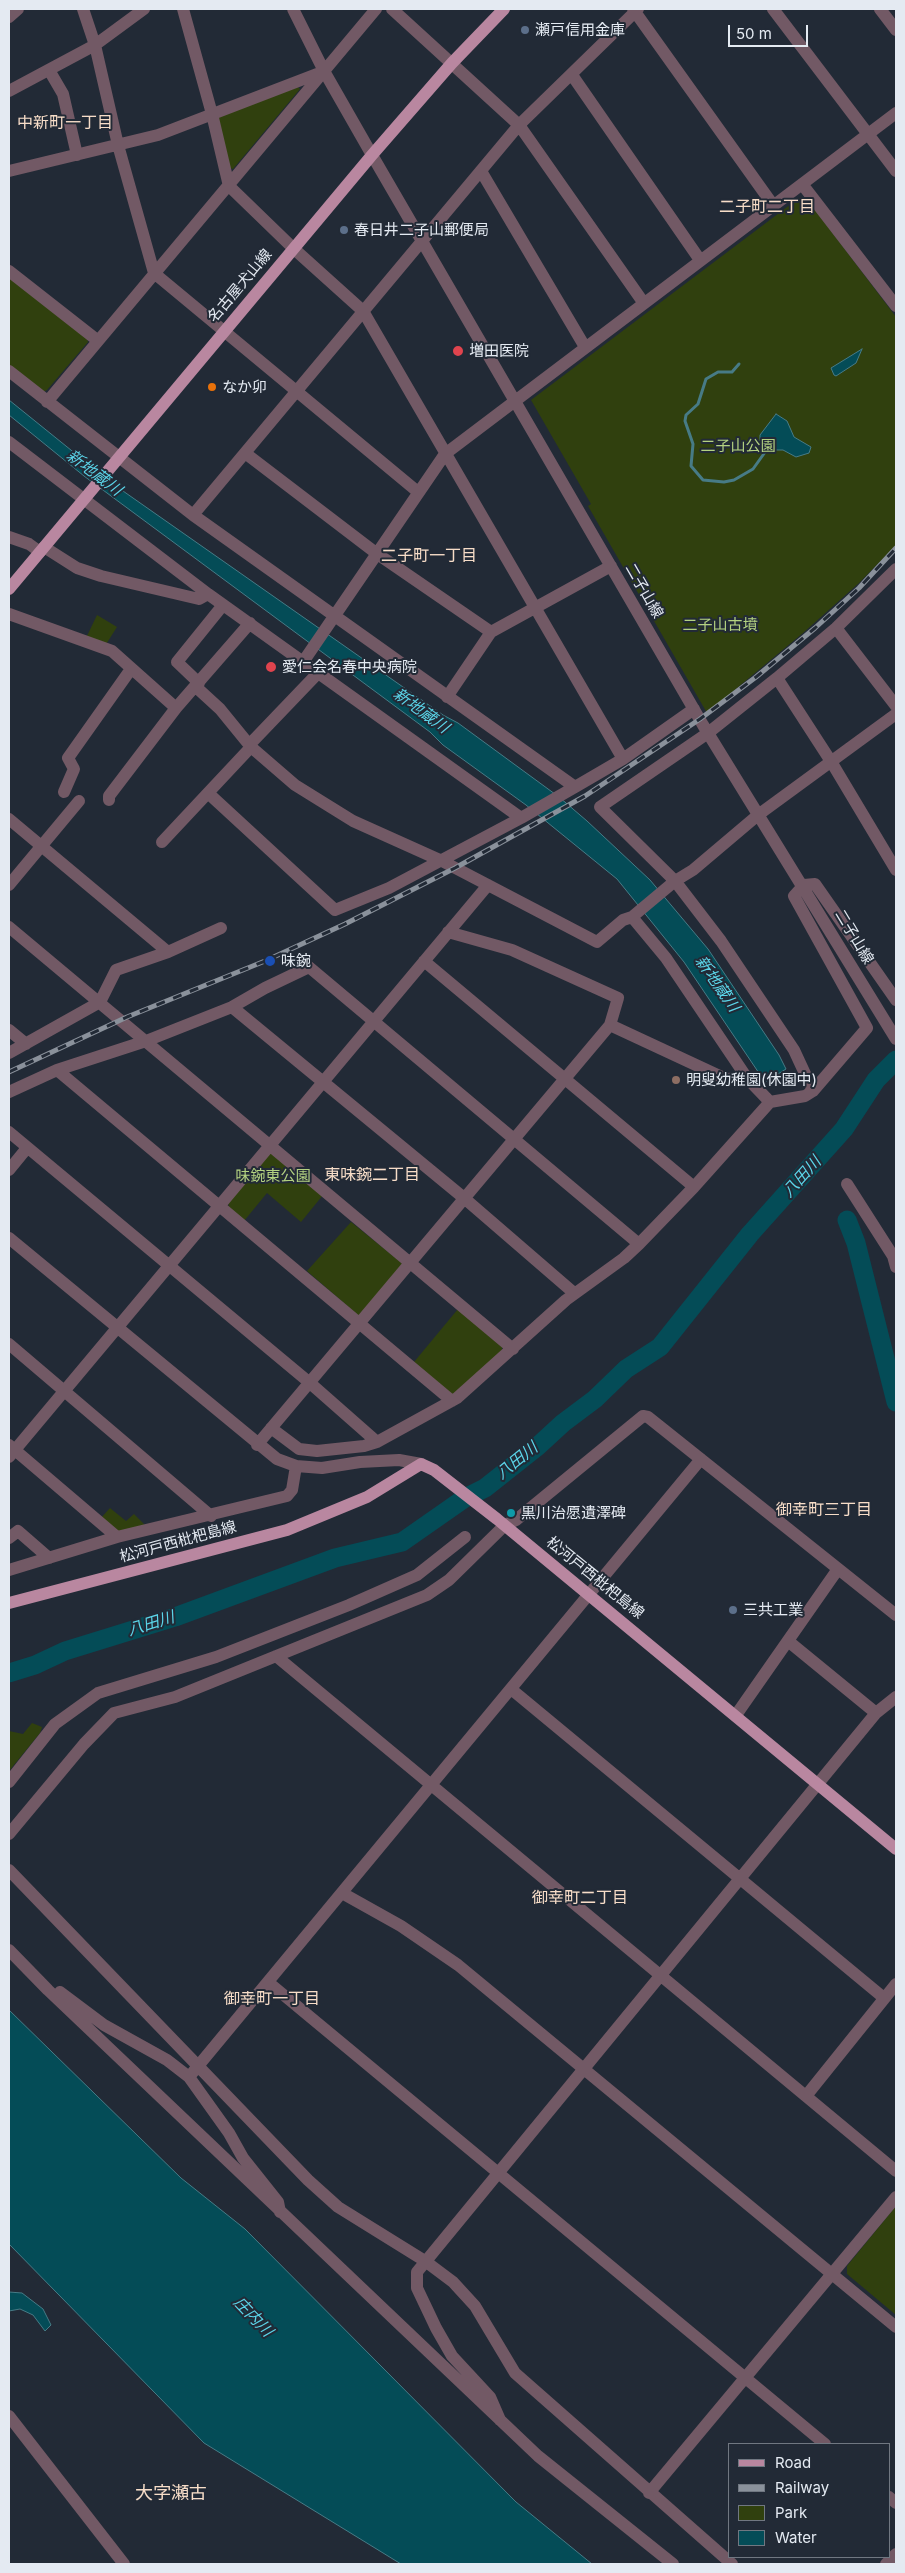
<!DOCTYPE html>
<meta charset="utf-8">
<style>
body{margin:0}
#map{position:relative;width:905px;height:2573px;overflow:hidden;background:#222a36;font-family:Inter,sans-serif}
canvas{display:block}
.frame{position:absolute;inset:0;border:10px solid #e4eaf2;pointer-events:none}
.legend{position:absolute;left:728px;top:2443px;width:162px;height:115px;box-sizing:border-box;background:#222a36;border:1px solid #707781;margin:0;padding:6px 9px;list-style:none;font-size:15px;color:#e4eaf2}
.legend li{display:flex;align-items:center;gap:10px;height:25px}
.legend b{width:25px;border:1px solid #707781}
.scale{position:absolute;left:728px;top:25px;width:80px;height:22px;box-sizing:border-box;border:2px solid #e4eaf2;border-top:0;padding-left:6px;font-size:15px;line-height:18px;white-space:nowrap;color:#e4eaf2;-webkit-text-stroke:4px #222a36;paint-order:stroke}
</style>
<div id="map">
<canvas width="905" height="2573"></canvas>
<div class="frame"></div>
<ul class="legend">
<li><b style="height:6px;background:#b987a0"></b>Road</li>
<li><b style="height:6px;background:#8a919b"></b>Railway</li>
<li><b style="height:14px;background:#30400e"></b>Park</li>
<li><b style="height:14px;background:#044c57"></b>Water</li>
</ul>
<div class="scale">50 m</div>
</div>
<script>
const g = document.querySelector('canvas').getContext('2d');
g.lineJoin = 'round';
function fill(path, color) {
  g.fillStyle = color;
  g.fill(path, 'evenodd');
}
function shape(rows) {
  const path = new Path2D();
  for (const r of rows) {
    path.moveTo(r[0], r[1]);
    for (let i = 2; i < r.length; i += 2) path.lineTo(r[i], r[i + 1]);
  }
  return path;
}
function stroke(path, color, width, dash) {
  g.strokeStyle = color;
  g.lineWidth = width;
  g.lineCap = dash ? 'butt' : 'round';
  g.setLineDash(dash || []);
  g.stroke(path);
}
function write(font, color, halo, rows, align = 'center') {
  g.font = font + ' Inter,"Noto Sans JP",sans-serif';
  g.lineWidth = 4;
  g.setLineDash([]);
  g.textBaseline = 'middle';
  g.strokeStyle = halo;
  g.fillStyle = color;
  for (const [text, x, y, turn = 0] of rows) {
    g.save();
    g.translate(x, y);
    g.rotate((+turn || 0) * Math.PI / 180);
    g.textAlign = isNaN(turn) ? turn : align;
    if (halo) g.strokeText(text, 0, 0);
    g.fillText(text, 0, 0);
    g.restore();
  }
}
const green = shape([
 [297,86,300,89,233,169,229,168,218,120,220,115],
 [799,198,806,198,896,317,896,545,859,583,803,633,707,713,588,506,591,504,531,400],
 [9,276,87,338,88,342,47,390,43,392,9,365],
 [97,615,117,627,105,646,86,638],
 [269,1153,274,1154,323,1195,301,1222,267,1193,244,1221,229,1207,228,1202],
 [351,1222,403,1264,359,1316,307,1271],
 [458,1309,502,1347,502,1352,456,1394,451,1394,414,1362],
 [110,1508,126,1521,134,1514,146,1526,116,1535,100,1519],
 [32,1723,42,1727,40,1733,9,1771,9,1731,23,1734],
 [896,2206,896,2315,847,2274,847,2266]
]);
const water = shape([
 [862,349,856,363,836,376,834,375,831,368,862,349],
 [9,400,113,484,443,715,458,723,559,797,587,821,650,880,708,949,779,1055,786,1069,765,1082,684,962,617,879,526,805,443,745,430,732,84,476,9,415,9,400],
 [776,414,787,421,794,437,811,447,809,453,796,457,783,450,772,450,760,441,760,435,776,414],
 [9,2010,181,2178,245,2229,516,2502,592,2564,401,2564,204,2443,9,2244,9,2010],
 [9,2292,22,2293,43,2309,51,2325,45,2331,33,2315,20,2309,9,2311,9,2292]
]);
const stream = shape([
 [739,364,732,372,718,372,706,379,698,404,686,415,685,421,693,444,691,466,703,480,724,482,734,480,753,469,768,448]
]);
const river = shape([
 [847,1220,856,1243,896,1402],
 [9,1673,35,1665,65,1651,175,1617,335,1558,402,1542,465,1498,485,1488,538,1446,563,1423,595,1399,626,1369,660,1347,750,1234,844,1129,876,1080,896,1060]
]);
const minor = shape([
 [83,9,95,45,118,145,154,273,418,492],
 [183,9,212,114,229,186,293,248,363,311,623,759],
 [293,9,324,71,372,155,703,725,896,1039],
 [392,9,519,125,643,302],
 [633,9,773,205],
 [773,9,896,171],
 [880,9,896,30],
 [9,17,18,9],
 [49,70,63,94,77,155],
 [572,75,700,260],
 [9,91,95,45,144,9],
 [9,171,158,135,322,72],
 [481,171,585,347],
 [802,184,896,306],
 [9,271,97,340],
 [9,371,193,515,575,787,623,759,694,709],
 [47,402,376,9],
 [9,442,208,594,521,818,389,888,335,910,208,793],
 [245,453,376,553,491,632,611,566],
 [193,515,519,125,638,9],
 [9,537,29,544,40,552],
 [44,547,77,568,101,576,199,599,208,594],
 [9,614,112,651,176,708,250,623],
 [836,628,896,706],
 [303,662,445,454,896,113],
 [777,678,832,763,896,870],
 [199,683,177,662,223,605],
 [196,687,220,709,251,747,295,785,353,821,442,861,597,942,623,920,632,917,675,881,693,870,758,815,896,714],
 [447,697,491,632],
 [250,744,318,673],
 [64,792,74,769,68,758,131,669],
 [109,800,109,796,176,708],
 [521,818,575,787],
 [9,819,168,952],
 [162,842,251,747],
 [9,885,79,801],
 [9,927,513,1349],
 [448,932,512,950,618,998,610,1025,726,1079,747,1078],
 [424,961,694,1187],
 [232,1007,464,1198,574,1293],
 [9,1030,26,1044],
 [9,1053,100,1002,116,970,168,952,221,928],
 [57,1070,452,1401],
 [813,1091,794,1050,721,941,675,881,600,807,708,733,777,678,836,628,896,569],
 [9,1092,57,1070,146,1041,232,1007,265,988,309,967,639,1244],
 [770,1102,805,1096,813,1091,867,1028,794,896,804,885,815,884,896,1000],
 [9,1132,310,1383,377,1442],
 [9,1170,27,1148],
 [847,1184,893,1256,896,1267],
 [9,1238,277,1459,296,1466,322,1468,360,1462,399,1460,421,1464],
 [9,1344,211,1516],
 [271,1428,299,1449,317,1451,364,1446,377,1442,457,1398,566,1300,624,1258,639,1244,694,1187,770,1102,747,1078,666,958,632,917],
 [9,1445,117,1537],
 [257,1445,610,1025],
 [9,1457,488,885],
 [9,1538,18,1531,49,1558],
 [9,1570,117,1537,287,1496,292,1490,296,1466],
 [788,1641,876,1713],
 [276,1656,896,2171],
 [511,1689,884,1998],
 [736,1715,838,1569],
 [9,1782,55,1724,98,1693,216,1657,349,1605,417,1575,465,1537],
 [9,1834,84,1744,114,1713,175,1697,427,1595,449,1580,505,1525,516,1520,643,1416,648,1417,896,1615],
 [9,1870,308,2180,338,2207,425,2261,453,2282,475,2306,515,2373,732,2564],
 [342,1893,401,1926,458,1965,896,2327],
 [9,1950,48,1990,538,2456,673,2564],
 [268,1982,825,2444],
 [60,1992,104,2025,167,2060,189,2077],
 [806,2096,896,1984],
 [280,2212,278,2202,243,2158,229,2133,189,2077,701,1459],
 [9,2416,124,2564],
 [500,2420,490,2397,452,2356,436,2328,417,2288,417,2272,876,1713,896,1697],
 [649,2493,896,2197],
 [889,2497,896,2503],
 [886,2564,896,2554]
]);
const major = shape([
 [9,589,372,155,452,63,504,9],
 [9,1603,287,1530,367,1497,421,1464,434,1470,497,1519,896,1849]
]);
const rail = shape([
 [9,1072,127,1017,265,961,345,924,455,868,585,796,700,719,756,677,815,628,859,588,896,548]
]);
const markers = [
 [525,30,5,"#5c6f8a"],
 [344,230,5,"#5c6f8a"],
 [458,351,6,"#e0444e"],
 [212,387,5,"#e8710a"],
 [271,667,6,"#e0444e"],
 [270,961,6,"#1a4fb4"],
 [676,1080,5,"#8d6e63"],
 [511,1513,5,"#0f9aa8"],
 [733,1610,5,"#5c6f8a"]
];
const poiNames = [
 ["瀬戸信用金庫",535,30],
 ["春日井二子山郵便局",354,230],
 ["増田医院",469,351],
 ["なか卯",222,387],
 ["愛仁会名春中央病院",282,667],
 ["味鋺",281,961],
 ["明叟幼稚園(休園中)",686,1080],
 ["黒川治愿遺澤碑",521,1513],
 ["三共工業",743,1610]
];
const streetNames = [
 ["名古屋犬山線",240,286,-50],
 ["二子山線",644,591,60],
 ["二子山線",854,937,59],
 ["松河戸西枇杷島線",178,1542,-15],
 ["松河戸西枇杷島線",595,1578,39]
];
const parkNames = [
 ["二子山公園",738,446],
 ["二子山古墳",720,625],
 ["味鋺東公園",273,1176]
];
const neighbourhoodNames = [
 ["中新町一丁目",65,123],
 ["二子町二丁目",767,207],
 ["二子町一丁目",429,556],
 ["東味鋺二丁目",372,1175],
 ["御幸町三丁目",824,1510],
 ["御幸町二丁目",580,1898],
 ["御幸町一丁目",272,1999]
];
const waterNames = [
 ["新地蔵川",94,473,37],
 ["新地蔵川",421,711,36],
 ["新地蔵川",717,984,55],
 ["八田川",802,1177,-48],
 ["八田川",517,1461,-39],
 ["八田川",151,1624,-17],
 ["庄内川",253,2317,46]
];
const quarterNames = [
 ["大字瀬古",171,2494]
];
fill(green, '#30400e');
fill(water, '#044c57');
stroke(water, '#477b86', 1);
stroke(stream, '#477b86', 3);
stroke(river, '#044c57', 19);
stroke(minor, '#725965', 12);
stroke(major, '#b987a0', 12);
stroke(rail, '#8a919b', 5);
stroke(rail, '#222a36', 3, [9]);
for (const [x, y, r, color] of markers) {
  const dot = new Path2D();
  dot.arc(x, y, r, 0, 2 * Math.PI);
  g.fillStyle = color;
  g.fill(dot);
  stroke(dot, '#222a36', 2);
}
write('15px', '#e4eaf2', '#222a36', poiNames, 'left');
write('15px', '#e4eaf2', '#222a36', streetNames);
write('15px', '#b4d281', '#222a36', parkNames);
write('16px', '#f7ddc8', '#222a36', neighbourhoodNames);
write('italic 16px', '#5bd5e9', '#222a36', waterNames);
write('18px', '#f7ddc8', '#222a36', quarterNames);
</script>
